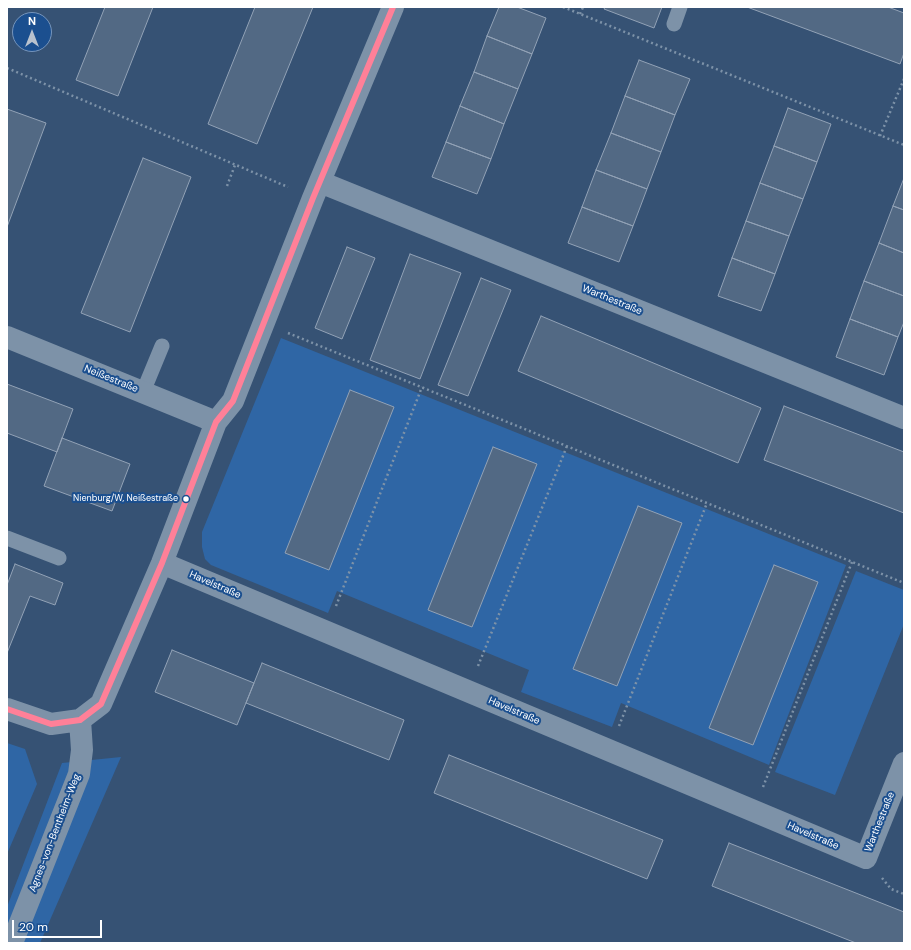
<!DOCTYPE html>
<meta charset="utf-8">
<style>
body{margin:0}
#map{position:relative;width:911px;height:950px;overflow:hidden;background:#365274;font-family:"DM Sans",sans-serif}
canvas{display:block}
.frame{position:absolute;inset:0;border:8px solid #fff;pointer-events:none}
.north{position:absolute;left:12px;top:12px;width:40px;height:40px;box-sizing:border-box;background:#1b4f8f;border:1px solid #7695bc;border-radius:50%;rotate:0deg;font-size:11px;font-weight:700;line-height:16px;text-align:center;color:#fff}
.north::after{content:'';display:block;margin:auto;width:14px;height:18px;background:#b9c2ce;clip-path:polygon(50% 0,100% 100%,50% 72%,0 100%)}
.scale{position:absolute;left:12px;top:920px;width:90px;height:18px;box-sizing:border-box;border:2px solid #fff;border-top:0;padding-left:5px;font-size:12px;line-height:14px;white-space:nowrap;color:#fff;-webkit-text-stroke:3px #1b4f8f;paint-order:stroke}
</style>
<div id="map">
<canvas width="911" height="950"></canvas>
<div class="frame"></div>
<div class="north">N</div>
<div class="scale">20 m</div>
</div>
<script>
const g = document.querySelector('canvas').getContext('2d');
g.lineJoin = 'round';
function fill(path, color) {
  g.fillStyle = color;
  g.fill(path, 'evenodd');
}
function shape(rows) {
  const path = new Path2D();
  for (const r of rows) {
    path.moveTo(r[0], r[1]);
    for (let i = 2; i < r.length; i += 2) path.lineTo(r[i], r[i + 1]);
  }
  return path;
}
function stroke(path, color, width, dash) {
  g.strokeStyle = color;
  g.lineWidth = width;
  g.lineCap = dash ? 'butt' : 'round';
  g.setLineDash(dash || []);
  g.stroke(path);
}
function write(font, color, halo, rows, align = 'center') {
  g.font = font + ' "DM Sans",sans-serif';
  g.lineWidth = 4;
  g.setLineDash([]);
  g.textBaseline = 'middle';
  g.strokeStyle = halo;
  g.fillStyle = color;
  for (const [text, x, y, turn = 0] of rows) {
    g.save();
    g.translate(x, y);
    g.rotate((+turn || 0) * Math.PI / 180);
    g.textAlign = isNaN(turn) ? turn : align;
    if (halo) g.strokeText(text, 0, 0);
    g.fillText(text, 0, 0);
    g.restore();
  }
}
const green = shape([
 [281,338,846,565,769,765,621,703,612,727,521,692,529,670,337,591,328,613,211,565,205,559,202,547,202,532],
 [856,571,904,590,904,624,835,795,775,772],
 [7,743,25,749,37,784,7,854],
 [121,757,40,943,7,943,7,907,62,763]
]);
const building = shape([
 [105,7,153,7,118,96,76,80,105,7],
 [255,7,313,7,257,144,208,124,255,7],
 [499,7,517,7,546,18,532,54,487,36,499,7],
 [605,7,662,7,654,28,604,9,605,7],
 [747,7,888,7,904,13,904,53,900,64,747,7],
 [487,36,532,54,518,89,474,72,487,36],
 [639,60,690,79,675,115,625,96,639,60],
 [474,72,518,89,504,124,460,106,474,72],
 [625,96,675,115,661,152,611,133,625,96],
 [460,106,504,124,491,159,446,142,460,106],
 [788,108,831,124,817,162,774,146,788,108],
 [7,109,46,123,7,227,7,109],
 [611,133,661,152,647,189,596,170,611,133],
 [446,142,491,159,477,194,432,177,446,142],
 [774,146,817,162,803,199,760,183,774,146],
 [143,158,191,177,130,332,81,313,143,158],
 [596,170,647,189,633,226,582,207,596,170],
 [904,178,904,210,893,206,904,178],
 [760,183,803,199,789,236,746,221,760,183],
 [893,206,904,210,904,253,879,243,893,206],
 [582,207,633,226,619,262,568,243,582,207],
 [746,221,789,236,775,274,732,258,746,221],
 [879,243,904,253,904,296,864,281,879,243],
 [347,247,375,258,342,339,315,328,347,247],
 [410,254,461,273,420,379,370,360,410,254],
 [732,258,775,274,761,311,718,296,732,258],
 [481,278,511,290,468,396,438,385,481,278],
 [864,281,904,296,904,322,898,337,850,319,864,281],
 [541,316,761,408,738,463,518,371,541,316],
 [850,319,898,337,884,375,836,357,850,319],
 [7,384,73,409,57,452,7,433,7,384],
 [350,390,394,407,329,570,285,553,350,390],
 [784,406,904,452,904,513,764,460,784,406],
 [62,438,130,464,112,511,44,486,62,438],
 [493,447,537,464,472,627,428,610,493,447],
 [638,506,682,523,617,686,573,669,638,506],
 [15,564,63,583,55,605,30,596,7,653,7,585,15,564],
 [774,565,818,582,753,745,709,728,774,565],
 [172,650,254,683,237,725,155,692,172,650],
 [262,663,404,720,389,760,246,703,262,663],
 [449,755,663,840,647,879,434,793,449,755],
 [729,843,904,912,904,943,856,943,712,886,729,843]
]);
const path = shape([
 [563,7,904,145],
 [580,14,583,7],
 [7,68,288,187],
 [880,136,904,79],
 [227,186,235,165],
 [288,333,904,583],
 [336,606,422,387],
 [478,666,567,446],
 [619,726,707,503],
 [763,787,852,562],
 [882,878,891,889,904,894]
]);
const service = shape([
 [674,24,680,7],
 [143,392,162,346],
 [7,538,59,558]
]);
const minor = shape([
 [320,182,904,418],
 [7,337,216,422],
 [162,563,866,858,904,763],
 [7,709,51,724,80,720,101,704,162,563,216,422,233,401,313,198,393,7],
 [12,943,79,774,82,750,80,720]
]);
const bus1 = shape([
 [7,709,51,724,80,720,101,704,162,563,216,422,233,401,313,198,393,7]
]);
const markers = [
 [186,499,3.5,"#fff"]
];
const busNames = [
 ["Nienburg/W, Neißestraße",178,499]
];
const streetNames = [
 ["Warthestraße",612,300,22],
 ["Neißestraße",111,379,22],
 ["Havelstraße",215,585,23],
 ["Havelstraße",514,711,23],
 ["Warthestraße",880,822,-68],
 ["Agnes-von-Bentheim-Weg",55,833,-69],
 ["Havelstraße",813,836,23]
];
fill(green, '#2f66a5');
fill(building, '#526984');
stroke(building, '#92a2b6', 1);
stroke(path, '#7d92a8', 2.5, [2, 3]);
stroke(service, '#7d92a8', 15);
stroke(minor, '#7d92a8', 22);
stroke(bus1, '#ff8098', 6);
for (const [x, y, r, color] of markers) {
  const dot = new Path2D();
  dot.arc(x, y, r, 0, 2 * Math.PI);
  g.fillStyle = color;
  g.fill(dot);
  stroke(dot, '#1b4f8f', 1.5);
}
write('9px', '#fff', '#1b4f8f', busNames, 'right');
write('10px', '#fff', '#1b4f8f', streetNames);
</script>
